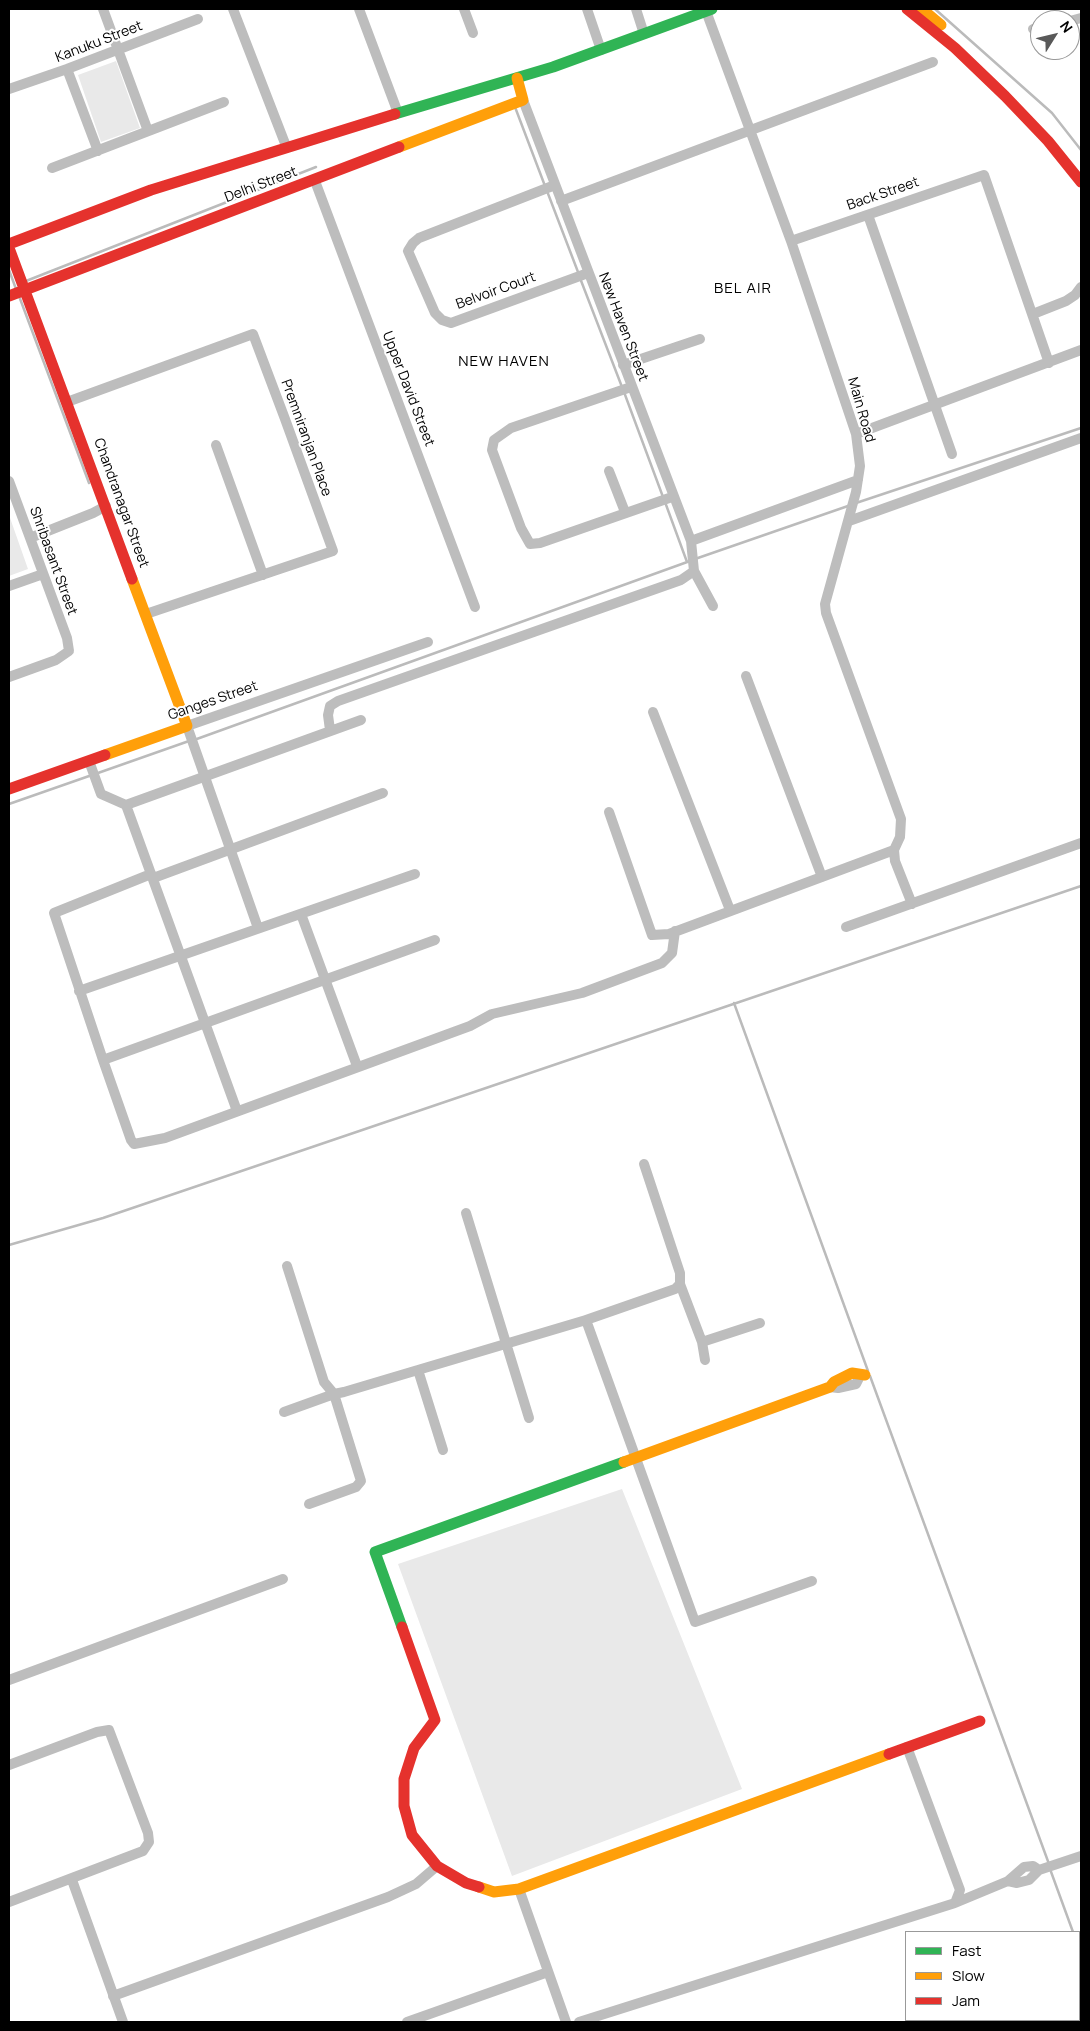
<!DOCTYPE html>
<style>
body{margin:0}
#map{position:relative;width:1090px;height:2031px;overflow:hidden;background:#fff;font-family:Manrope,sans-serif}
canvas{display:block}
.frame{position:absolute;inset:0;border:10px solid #000;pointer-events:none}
.legend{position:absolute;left:905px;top:1931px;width:175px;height:90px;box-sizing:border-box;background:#fff;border:1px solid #999;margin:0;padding:6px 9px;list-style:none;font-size:15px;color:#000}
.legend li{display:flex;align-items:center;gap:10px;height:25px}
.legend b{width:25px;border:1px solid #999}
.north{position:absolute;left:1030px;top:10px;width:50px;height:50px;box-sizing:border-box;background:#fff;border:1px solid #999;border-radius:50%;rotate:54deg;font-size:14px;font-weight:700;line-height:20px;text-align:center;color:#000}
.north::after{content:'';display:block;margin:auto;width:18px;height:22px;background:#595959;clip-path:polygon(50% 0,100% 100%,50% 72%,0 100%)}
</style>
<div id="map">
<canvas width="1090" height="2031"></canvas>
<div class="frame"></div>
<ul class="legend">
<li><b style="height:6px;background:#30b455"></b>Fast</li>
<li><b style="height:6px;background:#ff9f0a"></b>Slow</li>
<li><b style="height:6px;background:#e5322d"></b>Jam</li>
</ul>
<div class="north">N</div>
</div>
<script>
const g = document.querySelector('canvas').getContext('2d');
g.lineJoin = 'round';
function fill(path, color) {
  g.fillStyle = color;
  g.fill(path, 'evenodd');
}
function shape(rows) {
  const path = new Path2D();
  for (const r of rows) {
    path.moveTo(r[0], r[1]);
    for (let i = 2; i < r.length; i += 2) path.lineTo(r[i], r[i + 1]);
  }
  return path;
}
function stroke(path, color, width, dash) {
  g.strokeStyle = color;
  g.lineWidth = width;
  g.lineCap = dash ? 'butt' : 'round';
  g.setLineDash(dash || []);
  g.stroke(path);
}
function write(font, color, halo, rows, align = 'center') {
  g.font = font + ' Manrope,sans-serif';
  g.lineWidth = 4;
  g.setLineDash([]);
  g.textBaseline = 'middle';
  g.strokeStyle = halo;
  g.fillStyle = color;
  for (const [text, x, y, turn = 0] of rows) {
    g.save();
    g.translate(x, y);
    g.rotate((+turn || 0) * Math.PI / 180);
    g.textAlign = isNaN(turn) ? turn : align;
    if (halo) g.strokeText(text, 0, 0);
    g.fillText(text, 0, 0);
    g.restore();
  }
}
const green = shape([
 [116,61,140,128,101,142,78,75],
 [9,515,28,569,9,576],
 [622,1489,742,1789,512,1876,398,1564]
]);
const stream = shape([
 [935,9,1052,113,1081,150],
 [515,107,545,186],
 [547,191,578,272],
 [9,270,16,289],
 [580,278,622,387],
 [26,281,316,167],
 [19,296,89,483],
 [624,392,663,497],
 [665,502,687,562],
 [856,503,1081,428],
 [695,559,848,506],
 [194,740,690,561],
 [98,773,189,741],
 [9,804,92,775],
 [734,1003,868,1371],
 [9,1245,103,1218,1081,886],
 [870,1376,1049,1864],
 [1050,1869,1073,1932],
 [1079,1948,1081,1955]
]);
const street = shape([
 [103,9,148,131],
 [233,9,286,146],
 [359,9,398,113],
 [464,9,473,33],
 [587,9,601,50],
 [636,9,644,34],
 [706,11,791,241,856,434,860,466,856,492,825,604,826,613,901,819,900,837,894,850,895,861,912,904],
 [1070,21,1081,18],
 [1033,29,1040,27],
 [67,69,98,151],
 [9,89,67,69,198,19],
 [52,168,224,102],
 [315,181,475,607],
 [555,185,419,238,413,243,408,251,435,313,442,320,451,323,588,273],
 [561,201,933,62],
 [868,215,952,454],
 [791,241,984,175,1049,363],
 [1033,314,1066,301,1075,295,1081,287],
 [623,365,700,339],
 [631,387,511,428,494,440,492,450,521,528,530,544,540,543,672,497],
 [67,402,253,334,285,419,333,551,146,614],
 [856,434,1081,350],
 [216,445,263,575],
 [609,471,625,512],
 [9,481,67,638,69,651,56,660,9,677],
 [849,521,1081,438],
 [30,538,93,513,106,506],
 [691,541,858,480],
 [694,571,713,606],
 [9,586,43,574],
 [746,676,822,877],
 [653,712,730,910],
 [330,730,328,715,330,706,338,701,681,580,694,571,691,541,523,100],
 [89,761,101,794,126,805,361,720],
 [126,805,237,1111],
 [609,812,652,935,669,934,894,850],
 [151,874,54,913,103,1060,131,1140,134,1144,165,1138,470,1026,492,1014,582,993,662,963,672,953,675,931],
 [152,876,156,877,383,793],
 [301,914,357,1066],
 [846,927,1081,843],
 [258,928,187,726,428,642],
 [79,991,415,874],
 [103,1060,435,940],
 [466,1213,529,1418],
 [287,1266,324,1382,334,1394,344,1392,586,1320,675,1289,680,1284,680,1273,644,1164],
 [680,1284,702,1342,705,1360],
 [586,1320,695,1622,812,1581],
 [702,1342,760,1323],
 [418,1370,443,1450],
 [830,1387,838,1388,856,1384,860,1376],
 [284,1412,334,1394,361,1481,356,1487,309,1504],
 [9,1680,283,1579],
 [9,1765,97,1732,109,1730,148,1833,149,1842,143,1851,9,1902],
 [72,1880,123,2022],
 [1008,1881,1024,1867,1033,1866,1039,1870],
 [519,1889,566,2022],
 [955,1903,1008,1881,1017,1883,1029,1880,1039,1870,1081,1856],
 [113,1996,388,1897,416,1884,437,1866],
 [407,2022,548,1972],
 [579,2022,955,1903,960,1890,907,1747]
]);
const fast = shape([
 [395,114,553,67,712,9],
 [402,1627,375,1552,624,1462]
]);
const slow = shape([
 [922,9,941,25],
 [399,147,523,100,517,78],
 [105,755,187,726,132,579],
 [624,1462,830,1387,834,1382,852,1373,865,1375],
 [479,1887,494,1892,519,1889,889,1754]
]);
const jam = shape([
 [907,9,955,48,1005,96,1048,141,1081,182],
 [9,244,151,190,395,114],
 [9,248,132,579],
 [9,296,399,147],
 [9,789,105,755],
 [402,1627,435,1720,414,1748,404,1779,404,1806,412,1835,437,1866,466,1883,479,1887],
 [889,1754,980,1721]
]);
const streetNames = [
 ["Kanuku Street",99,42,-21],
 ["Delhi Street",261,185,-21],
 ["Back Street",883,194,-19],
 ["Belvoir Court",496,291,-20],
 ["New Haven Street",623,327,69],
 ["Upper David Street",408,389,69],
 ["Main Road",861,410,74],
 ["Premniranjan Place",306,438,70],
 ["Chandranagar Street",121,503,70],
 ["Shribasant Street",53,561,70],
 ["Ganges Street",213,701,-19]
];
const neighbourhoodNames = [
 ["BEL AIR",743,289],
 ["NEW HAVEN",504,362]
];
fill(green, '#e9e9e9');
stroke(stream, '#bbb', 2.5);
stroke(street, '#bdbdbd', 10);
stroke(fast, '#30b455', 11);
stroke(slow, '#ff9f0a', 11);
stroke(jam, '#e5322d', 11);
write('14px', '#000', '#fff', streetNames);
g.letterSpacing = '1px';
write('15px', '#000', '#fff', neighbourhoodNames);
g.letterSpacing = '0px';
</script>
